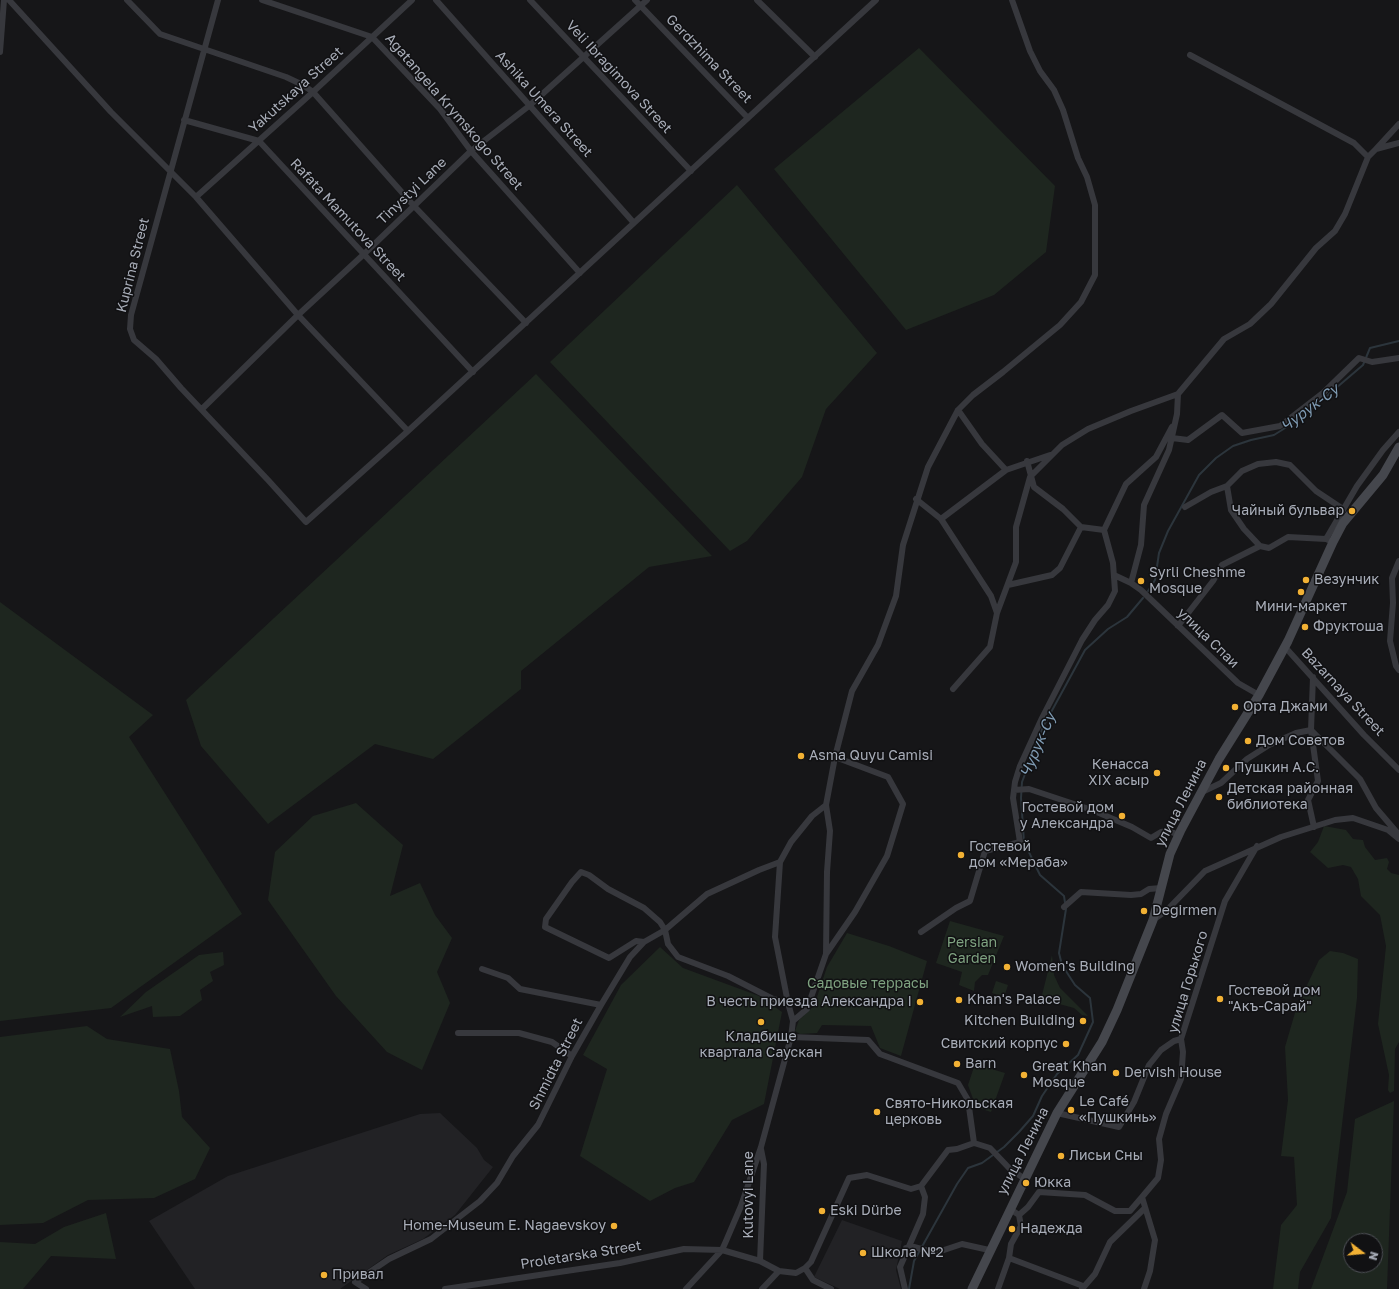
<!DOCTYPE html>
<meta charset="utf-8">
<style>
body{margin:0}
#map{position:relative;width:1399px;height:1289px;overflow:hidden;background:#161618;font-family:"Golos Text",sans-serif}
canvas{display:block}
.north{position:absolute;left:1343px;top:1233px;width:40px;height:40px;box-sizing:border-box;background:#111113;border:1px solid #4d4f55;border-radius:50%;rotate:106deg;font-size:11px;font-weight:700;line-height:16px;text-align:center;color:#a8adb8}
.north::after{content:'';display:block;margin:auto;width:14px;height:18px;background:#f2b134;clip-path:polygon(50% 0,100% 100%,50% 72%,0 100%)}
</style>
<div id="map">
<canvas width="1399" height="1289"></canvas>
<div class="north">N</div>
</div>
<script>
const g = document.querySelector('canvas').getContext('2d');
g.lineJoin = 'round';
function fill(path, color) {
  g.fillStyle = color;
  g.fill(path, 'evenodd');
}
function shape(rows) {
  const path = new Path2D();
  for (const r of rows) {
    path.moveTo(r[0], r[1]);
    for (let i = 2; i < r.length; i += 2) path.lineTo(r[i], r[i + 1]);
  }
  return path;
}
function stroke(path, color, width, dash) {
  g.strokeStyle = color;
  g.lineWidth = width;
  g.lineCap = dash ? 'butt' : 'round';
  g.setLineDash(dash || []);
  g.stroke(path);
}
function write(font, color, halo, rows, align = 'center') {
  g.font = font + ' "Golos Text",sans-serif';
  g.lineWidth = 3;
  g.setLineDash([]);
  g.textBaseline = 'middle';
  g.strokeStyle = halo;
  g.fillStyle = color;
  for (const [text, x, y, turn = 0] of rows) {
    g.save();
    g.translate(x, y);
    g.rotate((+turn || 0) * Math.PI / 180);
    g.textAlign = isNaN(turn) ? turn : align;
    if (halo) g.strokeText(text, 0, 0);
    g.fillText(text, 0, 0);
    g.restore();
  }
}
const built = shape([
 [440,1113,477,1148,484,1160,493,1167,455,1215,423,1239,388,1255,340,1289,195,1289,149,1221,228,1176,420,1114],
 [842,1220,902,1241,896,1270,901,1289,840,1289,814,1277]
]);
const green = shape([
 [919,48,1055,186,1046,252,994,295,906,330,774,169],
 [737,185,877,353,826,409,802,477,747,541,730,551,550,362],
 [536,374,712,556,649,567,521,671,521,689,433,759,375,744,268,824,201,746,186,700],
 [0,602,153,715,129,737,242,914,111,1008,0,1021],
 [356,803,403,845,390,896,420,883,435,915,452,938,437,972,450,1003,422,1070,387,1052,336,996,268,900,275,852,313,816],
 [1324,826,1346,830,1353,839,1363,840,1365,847,1375,860,1387,858,1389,862,1387,869,1391,873,1399,875,1399,1042,1395,1049,1394,1091,1390,1093,1388,1090,1389,1075,1378,1024,1386,946,1380,915,1361,896,1358,879,1351,867,1343,865,1328,868,1310,852,1318,842],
 [950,921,1004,936,988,975,982,975,975,982,974,991,959,985,962,972,936,963],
 [847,933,889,946,927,961,901,1056,880,1048,871,1026,822,1025,817,1033,800,1034,795,1031,799,1020,814,1006,827,967],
 [660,947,683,968,759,996,782,1012,764,1104,732,1120,694,1182,675,1188,650,1201,580,1156,607,1069,583,1055,621,985],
 [1330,951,1343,953,1358,959,1357,998,1331,1218,1300,1272,1298,1289,1273,1289,1281,1225,1297,1205,1294,1157,1281,1156,1288,1100,1285,1047,1297,1006,1319,960],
 [223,952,224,965,210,972,213,981,200,990,202,1000,180,1016,153,1017,152,1006,120,1017,146,992,199,955],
 [1052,955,1054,975,1060,988,1088,1016,1082,1015,1074,1008,1041,999],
 [996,981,1008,985,1004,997,992,993],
 [87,1026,107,1039,170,1049,179,1091,182,1117,210,1148,195,1179,154,1198,88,1200,43,1223,0,1225,0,1037],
 [975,1064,1005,1073,991,1112,976,1107,968,1085],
 [1394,1101,1387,1289,1311,1289,1347,1192,1355,1119],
 [1351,1241,1375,1241,1375,1265,1351,1265],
 [106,1213,116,1259,51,1256,23,1289,0,1289,0,1242,35,1244,64,1227]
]);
const stream = shape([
 [1148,591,1155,580,1159,553,1168,531,1199,475,1216,458,1233,446,1251,440,1274,435,1301,418,1363,365,1370,348,1399,341],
 [909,1289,914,1261,957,1184,968,1168,982,1163,1004,1147,1019,1132,1033,1116,1042,1096,1057,1074,1078,1055,1093,1022,1090,998,1075,985,1062,965,1059,953,1066,909,1064,896,1040,875,1024,842,1021,798,1022,782,1043,727,1085,650,1108,629,1127,617,1143,598]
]);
const minor = shape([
 [9,0,111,112,196,197,298,315,408,431],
 [127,0,160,34,286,77,303,85,313,92,414,206,526,323],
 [218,0,131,315,130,329,134,340,156,359,181,388,268,480,306,522,408,431,876,0],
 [262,0,372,37,440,109,471,151,580,273],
 [436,0,634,223],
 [530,0,691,171],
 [635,0,748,118],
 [757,0,815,57],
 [0,52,4,0],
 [1190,55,1354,143,1368,157],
 [184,120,259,141,473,372],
 [1376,149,1399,124],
 [196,197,313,92,412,0],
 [202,409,298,315,363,255,471,151,529,106,647,0],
 [958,410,982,444,1006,470],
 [1172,438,1188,440,1222,415,1242,433,1280,426,1324,392,1359,358,1372,362,1399,358],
 [1027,461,1034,487,1063,509,1081,527,1104,530],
 [1227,486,1231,510,1244,529,1260,546],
 [916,499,941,519,991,596,997,613],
 [1185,507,1211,492,1227,486,1242,471,1258,464,1276,462,1290,465,1316,491,1343,509],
 [941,519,1006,470,1050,455],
 [1104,530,1126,484,1156,457,1172,427],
 [1326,539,1357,486,1383,450,1399,432],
 [1399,561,1392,578,1393,603,1390,641,1396,666,1399,670],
 [1114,575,1131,583,1141,590,1238,683,1259,695],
 [1131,583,1141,545,1144,505,1169,450,1177,414,1178,394,1224,339,1250,324,1271,304,1316,248,1335,231,1345,214,1368,157,1376,149,1399,143],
 [1008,585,1052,575,1060,568,1081,527],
 [1178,626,1213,581,1222,565,1260,546,1269,548,1288,537,1326,539,1333,542],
 [1285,647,1364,735,1399,770],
 [1313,677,1311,730,1318,781,1308,800,1314,827],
 [953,689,990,647,997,613,1016,562,1016,527,1030,477,1062,445,1088,429,1131,411,1178,394],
 [1014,790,1029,789,1092,810,1132,827,1151,838,1161,832,1169,831,1179,835],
 [1202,792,1221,783,1247,759,1269,745,1296,733,1311,730,1360,779,1376,808,1399,835],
 [1064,907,1081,892,1131,895,1141,894,1149,889,1161,888],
 [1153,920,1167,910,1205,871,1281,837,1335,820,1353,818,1388,830,1399,839],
 [921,932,956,908,970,901,985,851,1020,842,1013,798,1015,782,1020,766,1042,718,1082,640,1095,620,1108,605,1115,591,1113,563,1104,530],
 [644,942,636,941,609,958,545,927,546,919,572,882,581,872,589,875,608,889,644,908,660,922,665,930,668,944,678,957,728,976,773,999,788,1003],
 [826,954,855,912,887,856,903,804,888,777,835,757],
 [482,969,508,978,520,989,601,1005],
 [793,1021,788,1003,775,937,780,862,791,842,812,816,826,805],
 [458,1033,519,1033,552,1042,572,1056],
 [791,1037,868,1040,880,1054,958,1083,968,1100,974,1143],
 [1057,1113,1119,1127,1134,1102,1149,1065,1161,1050,1174,1041,1181,1039],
 [974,1143,990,1148,1010,1169,1025,1179],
 [1019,1215,1028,1207,1039,1192,1085,1195,1115,1211,1130,1211,1142,1197],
 [906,1248,914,1247,925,1250,944,1250,962,1244,989,1250],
 [1009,1258,1083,1286],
 [760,1261,764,1164,761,1149],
 [805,1268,813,1280,831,1289],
 [366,1289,355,1282,389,1259,431,1239,480,1201,497,1183,513,1156,538,1125,572,1056,601,1005,630,957,644,942,665,930,707,894,759,870,780,862],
 [445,1289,620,1263,684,1249,722,1250,760,1261,779,1271,796,1273,805,1268,811,1262,849,1178,867,1175,911,1189,921,1186,948,1150,957,1149,974,1143],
 [686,1289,722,1250,726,1241,741,1206,761,1147,791,1037,793,1021,807,1009,826,954,827,872,830,831,826,805,835,757,852,691,878,645,896,596,903,545,928,467,958,410,973,395,1003,372,1060,325,1081,302,1095,275,1095,205,1087,177,1078,158,1063,110,1054,90,1040,71,1030,51,1012,0],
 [762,1289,779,1271],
 [905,1289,900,1267,923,1214,925,1197,921,1186],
 [998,1289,1009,1258,1011,1244,1021,1226,1019,1215,1010,1209],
 [1082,1289,1095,1274,1110,1242,1145,1208],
 [1144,1289,1150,1271,1155,1240,1142,1197,1158,1178,1161,1160,1159,1139,1166,1114,1181,1079,1183,1052,1181,1039,1225,901,1257,846]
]);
const secondary = shape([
 [972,1289,1057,1113,1102,1042,1117,1010,1153,920,1170,854,1181,830,1219,759,1259,695,1288,641,1333,542,1343,523,1383,475,1399,447]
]);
const markers = [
 [1352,511,4,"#f2b134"],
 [1306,580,4,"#f2b134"],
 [1141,581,4,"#f2b134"],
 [1301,592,4,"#f2b134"],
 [1305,627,4,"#f2b134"],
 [1235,707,4,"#f2b134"],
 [1248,741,4,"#f2b134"],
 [801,756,4,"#f2b134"],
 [1226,768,4,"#f2b134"],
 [1157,773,4,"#f2b134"],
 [1219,797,4,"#f2b134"],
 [1122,816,4,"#f2b134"],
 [961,855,4,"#f2b134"],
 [1144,911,4,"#f2b134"],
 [1007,967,4,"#f2b134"],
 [1220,999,4,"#f2b134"],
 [959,1000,4,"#f2b134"],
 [920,1002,4,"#f2b134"],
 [1083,1021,4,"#f2b134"],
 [761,1022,4,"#f2b134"],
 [1066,1044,4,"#f2b134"],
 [957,1064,4,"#f2b134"],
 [1116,1073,4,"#f2b134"],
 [1024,1075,4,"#f2b134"],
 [1071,1110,4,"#f2b134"],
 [877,1112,4,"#f2b134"],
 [1061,1156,4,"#f2b134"],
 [1026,1183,4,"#f2b134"],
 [822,1211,4,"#f2b134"],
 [614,1226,4,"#f2b134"],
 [1012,1229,4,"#f2b134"],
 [863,1253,4,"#f2b134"],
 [324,1275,4,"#f2b134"]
];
const streetNames = [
 ["Gerdzhima Street",709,59,46],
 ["Veli Ibragimova Street",619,77,47],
 ["Yakutskaya Street",296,90,-42],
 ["Ashika Umera Street",544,104,48],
 ["Agatangela Krymskogo Street",454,112,49],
 ["Tinystyi Lane",412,191,-44],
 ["Rafata Mamutova Street",348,220,47],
 ["Kuprina Street",133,265,-76],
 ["улица Спаи",1208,638,44],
 ["Bazarnaya Street",1343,692,47],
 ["улица Ленина",1181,803,-63],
 ["улица Горького",1188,982,-73],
 ["Shmidta Street",556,1064,-63],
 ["улица Ленина",1023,1151,-63],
 ["Kutovyi Lane",749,1195,-90],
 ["Proletarska Street",581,1255,-9]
];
const poiNames = [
 ["Чайный бульвар",1344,511,"right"],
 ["Syrli Cheshme",1149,573],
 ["Mosque",1149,589],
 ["Везунчик",1314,580],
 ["Мини-маркет",1301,607,"center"],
 ["Фруктоша",1313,627],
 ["Орта Джами",1243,707],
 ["Дом Советов",1256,741],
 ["Asma Quyu Camisi",809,756],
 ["Кенасса",1149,765,"right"],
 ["XIX асыр",1149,781,"right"],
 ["Пушкин А.С.",1234,768],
 ["Детская районная",1227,789],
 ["библиотека",1227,805],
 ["Гостевой дом",1114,808,"right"],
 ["у Александра",1114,824,"right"],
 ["Гостевой",969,847],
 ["дом «Мераба»",969,863],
 ["Degirmen",1152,911],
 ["Women's Building",1015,967],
 ["Гостевой дом",1228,991],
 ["\"Акъ-Сарай\"",1228,1007],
 ["Khan's Palace",967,1000],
 ["В честь приезда Александра I",912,1002,"right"],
 ["Kitchen Building",1075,1021,"right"],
 ["Кладбище",761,1037,"center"],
 ["квартала Саускан",761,1053,"center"],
 ["Свитский корпус",1058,1044,"right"],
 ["Barn",965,1064],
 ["Great Khan",1032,1067],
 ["Mosque",1032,1083],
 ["Dervish House",1124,1073],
 ["Le Café",1079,1102],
 ["«Пушкинь»",1079,1118],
 ["Свято-Никольская",885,1104],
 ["церковь",885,1120],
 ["Лисьи Сны",1069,1156],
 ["Юкка",1034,1183],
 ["Eski Dürbe",830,1211],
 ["Home-Museum E. Nagaevskoy",606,1226,"right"],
 ["Надежда",1020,1229],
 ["Школа №2",871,1253],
 ["Привал",332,1275]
];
const parkNames = [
 ["Persian",972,943],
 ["Garden",972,959],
 ["Садовые террасы",868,984]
];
const waterNames = [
 ["Чурук-Су",1310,408,-37],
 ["Чурук-Су",1038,745,-67]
];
fill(built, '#222225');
fill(green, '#1e261f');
stroke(stream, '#2c353c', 2);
stroke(minor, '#37383d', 6);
stroke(secondary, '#45474d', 9);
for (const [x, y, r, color] of markers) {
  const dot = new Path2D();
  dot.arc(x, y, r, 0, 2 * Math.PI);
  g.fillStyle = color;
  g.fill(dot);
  stroke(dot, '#111113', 1.5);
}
write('14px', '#a8adb8', '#111113', streetNames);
write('14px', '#a8adb8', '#111113', poiNames, 'left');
write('14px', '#7fa381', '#111113', parkNames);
write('italic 15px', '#7f9bb3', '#111113', waterNames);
</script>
